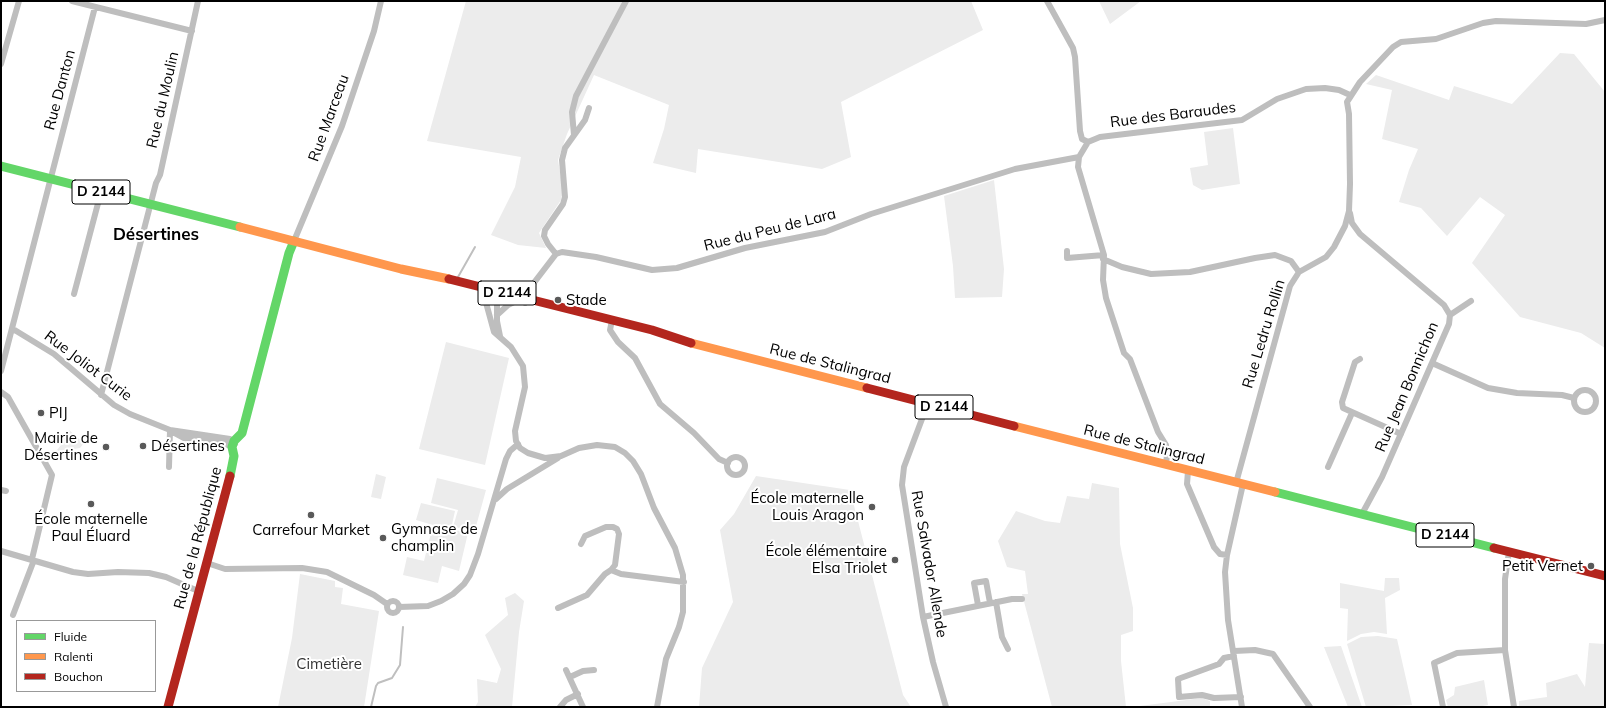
<!DOCTYPE html>
<meta charset="utf-8">
<style>
body{margin:0}
#map{position:relative;width:1606px;height:708px;overflow:hidden;background:#fff;font-family:Mulish,sans-serif}
canvas{display:block}
.frame{position:absolute;inset:0;border:2px solid #000;pointer-events:none}
.legend{position:absolute;left:16px;top:620px;width:140px;height:72px;box-sizing:border-box;background:#fff;border:1px solid #999;margin:0;padding:5px 7px;list-style:none;font-size:12px;color:#000}
.legend li{display:flex;align-items:center;gap:8px;height:20px}
.legend b{width:20px;border:1px solid #999}
</style>
<div id="map">
<canvas width="1606" height="708"></canvas>
<div class="frame"></div>
<ul class="legend">
<li><b style="height:5px;background:#63d668"></b>Fluide</li>
<li><b style="height:5px;background:#ff974d"></b>Ralenti</li>
<li><b style="height:5px;background:#b3261e"></b>Bouchon</li>
</ul>
</div>
<script>
const g = document.querySelector('canvas').getContext('2d');
g.lineJoin = 'round';
function fill(path, color) {
  g.fillStyle = color;
  g.fill(path, 'evenodd');
}
function shape(rows) {
  const path = new Path2D();
  for (const r of rows) {
    if (r.length === 3) {
      path.moveTo(r[0] + r[2], r[1]);
      path.arc(r[0], r[1], r[2], 0, 2 * Math.PI);
      continue;
    }
    path.moveTo(r[0], r[1]);
    for (let i = 2; i < r.length; i += 2) path.lineTo(r[i], r[i + 1]);
  }
  return path;
}
function stroke(path, color, width, dash) {
  g.strokeStyle = color;
  g.lineWidth = width;
  g.lineCap = dash ? 'butt' : 'round';
  g.setLineDash(dash || []);
  g.stroke(path);
}
function write(font, color, halo, rows, align = 'center') {
  g.font = font + ' Mulish,sans-serif';
  g.lineWidth = 4;
  g.setLineDash([]);
  g.textBaseline = 'middle';
  g.strokeStyle = halo;
  g.fillStyle = color;
  for (const [text, x, y, turn = 0] of rows) {
    g.save();
    g.translate(x, y);
    g.rotate((+turn || 0) * Math.PI / 180);
    g.textAlign = isNaN(turn) ? turn : align;
    if (halo) g.strokeText(text, 0, 0);
    g.fillText(text, 0, 0);
    g.restore();
  }
}
const green = shape([
 [466,1,971,1,983,30,841,102,851,157,822,169,698,149,696,173,653,163,664,129,669,105,594,75,567,134,558,160,563,190,561,200,539,233,546,248,518,245,491,235,515,187,521,157,427,141],
 [1099,1,1141,1,1110,24],
 [1560,53,1574,54,1605,92,1605,348,1581,333,1520,317,1472,263,1505,215,1480,197,1447,236,1421,208,1399,202,1409,170,1418,149,1382,139,1392,90,1366,84,1376,75,1449,100,1454,86,1512,104],
 [1233,128,1240,184,1202,190,1193,185,1190,168,1208,165,1204,132],
 [994,180,1004,269,1002,297,955,298,953,266,944,196],
 [446,342,509,358,485,465,419,449],
 [69,430,84,443,80,448,74,449,67,459,57,450,61,445,58,443],
 [376,474,386,477,381,499,371,497],
 [756,476,850,490,903,695,911,707,699,707,702,668,733,602,720,530,734,514],
 [437,478,486,490,475,530,453,527,458,510,431,503],
 [1092,483,1119,488,1120,544,1133,608,1133,631,1121,635,1121,661,1126,707,1052,707,1022,594,1028,594,1025,571,1007,567,998,541,1016,511,1045,521,1060,523,1067,496,1089,499],
 [421,503,455,511,451,529,468,533,459,571,442,566,438,583,403,575,407,557,424,561,433,525,416,520],
 [300,574,335,581,335,587,343,588,341,604,379,611,364,707,278,707,292,638],
 [1385,578,1399,578,1400,590,1385,598,1387,634,1374,632,1361,634,1347,641,1348,609,1340,608,1340,583,1384,591],
 [515,593,524,601,519,632,512,707,475,707,478,702,477,679,497,683,501,669,485,635,508,615,505,598],
 [1378,636,1397,639,1412,705,1366,707,1347,644,1361,637],
 [1589,643,1605,644,1605,707,1519,707,1519,701,1547,697,1546,683,1577,674,1585,687],
 [1341,646,1362,707,1348,707,1324,647],
 [1484,680,1488,705,1477,707,1448,707,1446,700,1454,695,1455,687],
 [1202,698,1210,701,1210,707,1132,707]
]);
const stream = shape([
 [458,277,475,247],
 [371,707,376,686,378,683,392,678,400,665,403,627]
]);
const street = shape([
 [72,1,192,31],
 [1047,1,1073,48,1075,57,1080,131,1082,139,1088,142,1079,157,1078,167,1104,255,1103,280,1106,298,1124,353,1130,359,1158,432,1166,445,1167,454,1166,465],
 [1,64,19,1],
 [574,135,572,112,576,96,626,1],
 [1088,142,1100,137,1242,120,1277,99,1306,89,1325,88,1339,90,1350,95],
 [1350,213,1352,223,1360,234,1444,305,1450,315,1449,324,1382,477,1362,514],
 [294,241,342,126,374,31,381,1],
 [1067,251,1067,258,1104,255],
 [556,254,562,252,596,257,652,270,677,268,745,248,825,232,871,214,1015,169,1079,157],
 [1103,259,1122,267,1151,274,1190,272,1255,258,1275,255,1291,261,1299,272],
 [489,289,485,299,494,332,511,347,523,366,525,387,515,431,516,441,520,448,528,453,545,458,561,456,579,448,597,445,615,447,625,453,633,461,641,474,654,508,675,548,683,575,683,612,679,627,666,659,657,707],
 [497,291,497,321,500,336],
 [74,294,101,192],
 [525,303,533,284,556,254,548,244,544,236,545,230,563,204,565,197,562,160,565,148,585,120,589,108],
 [497,315,508,305,516,301],
 [1450,315,1471,301],
 [612,320,610,330,618,342,635,358,660,404,694,433,719,459,728,463],
 [13,329,54,354,114,405,130,414,170,430,230,439,235,444],
 [1360,359,1355,362,1342,402,1343,408,1401,434],
 [1432,363,1488,388,1517,393,1562,395,1574,398],
 [1,371,95,7],
 [1585,401,11],
 [1,392,8,397,52,475,32,559],
 [101,395,156,183,160,175,198,1],
 [928,403,904,467,902,485,923,617,933,662,946,707],
 [171,431,184,438,224,443,232,447],
 [736,466,9],
 [169,467,170,430],
 [1328,467,1352,413],
 [1188,471,1187,484,1214,547,1220,554,1227,555],
 [1236,483,1290,286,1299,272,1326,257,1334,247,1345,226,1349,211,1350,184,1349,114,1347,102,1360,82,1393,47,1401,42,1436,39,1483,23,1496,21,1586,24,1605,20],
 [1,490,6,491],
 [496,499,507,489,558,458],
 [581,544,585,536,606,527,613,527,617,529,619,534,615,565,611,570,621,574,684,582],
 [1,551,73,572,88,574,118,572,149,573,166,577,198,591],
 [1509,552,1505,579,1505,650,1514,707],
 [207,563,225,569,302,568,327,572,374,595,387,604],
 [393,607,6],
 [996,602,1002,637,1008,649],
 [978,605,974,583,986,581,990,603],
 [399,607,428,606,441,601,453,594,464,584,470,575,478,554,506,459,510,451,518,444],
 [558,608,587,595,605,574,611,570],
 [13,615,34,560],
 [923,617,1012,599,1022,599],
 [1234,651,1255,650,1273,654,1310,707],
 [1234,656,1224,658,1219,664,1178,679,1179,697,1202,695,1214,698,1241,697],
 [566,670,583,707],
 [570,677,583,671,594,670],
 [560,707,566,700,578,694],
 [1242,707,1228,620,1225,572,1227,555,1243,484],
 [1443,707,1434,663,1457,653,1505,650]
]);
const fast = shape([
 [1,166,240,227],
 [230,476,234,456,232,447,234,441,242,433,289,253,294,241],
 [1275,492,1494,548]
]);
const slow = shape([
 [240,227,401,269,449,279],
 [691,343,867,388],
 [1014,426,1275,492]
]);
const jam = shape([
 [449,279,652,330,691,343],
 [867,388,1014,426],
 [1494,548,1605,576],
 [168,707,230,476]
]);
const markers = [
 [558,300,4,"#595959"],
 [41,413,4,"#595959"],
 [143,446,4,"#595959"],
 [106,447,4,"#595959"],
 [91,504,4,"#595959"],
 [872,507,4,"#595959"],
 [311,515,4,"#595959"],
 [383,538,4,"#595959"],
 [895,560,4,"#595959"],
 [1591,566,4,"#595959"]
];
const shields = [
 [101,192,58],
 [507,293,58],
 [944,407,58],
 [1445,535,58]
];
const shieldNames = [
 ["D 2144",101,192],
 ["D 2144",507,293],
 ["D 2144",944,407],
 ["D 2144",1445,535]
];
const streetNames = [
 ["Rue Danton",60,90,-75],
 ["Rue du Moulin",163,100,-77],
 ["Rue des Baraudes",1173,115,-7],
 ["Rue Marceau",329,118,-70],
 ["Rue du Peu de Lara",770,230,-14],
 ["Rue Ledru Rollin",1264,334,-73],
 ["Rue de Stalingrad",830,364,14],
 ["Rue Joliot Curie",88,366,37],
 ["Rue Jean Bonnichon",1407,387,-67],
 ["Rue de Stalingrad",1144,445,14],
 ["Rue de la République",198,538,-75],
 ["Rue Salvador Allende",929,564,80]
];
const poiNames = [
 ["Stade",566,300],
 ["PIJ",49,413],
 ["Mairie de",98,438,"right"],
 ["Désertines",98,455,"right"],
 ["Désertines",151,446],
 ["École maternelle",864,498,"right"],
 ["Louis Aragon",864,515,"right"],
 ["École maternelle",91,519,"center"],
 ["Paul Éluard",91,536,"center"],
 ["Gymnase de",391,529],
 ["champlin",391,546],
 ["Carrefour Market",311,530,"center"],
 ["École élémentaire",887,551,"right"],
 ["Elsa Triolet",887,568,"right"],
 ["Petit Vernet",1583,566,"right"]
];
const parkNames = [
 ["Cimetière",329,664]
];
const quarterNames = [
 ["Désertines",156,235]
];
fill(green, '#ececec');
stroke(stream, '#bfbfbf', 2);
stroke(street, '#bebebe', 6);
stroke(fast, '#63d668', 9);
stroke(slow, '#ff974d', 9);
stroke(jam, '#b3261e', 9);
for (const [x, y, r, color] of markers) {
  const dot = new Path2D();
  dot.arc(x, y, r, 0, 2 * Math.PI);
  g.fillStyle = color;
  g.fill(dot);
  stroke(dot, '#fff', 1.5);
}
for (const [x, y, w] of shields) {
  const box = new Path2D();
  box.roundRect(x - w / 2, y - 12, w, 24, 3);
  g.fillStyle = '#fff';
  g.fill(box);
  stroke(box, '#000', 1);
}
write('bold 14px', '#000', null, shieldNames);
write('15px', '#000', '#fff', streetNames);
write('15px', '#000', '#fff', poiNames, 'left');
write('15px', '#333', '#fff', parkNames);
write('bold 17px', '#000', '#fff', quarterNames);
</script>
